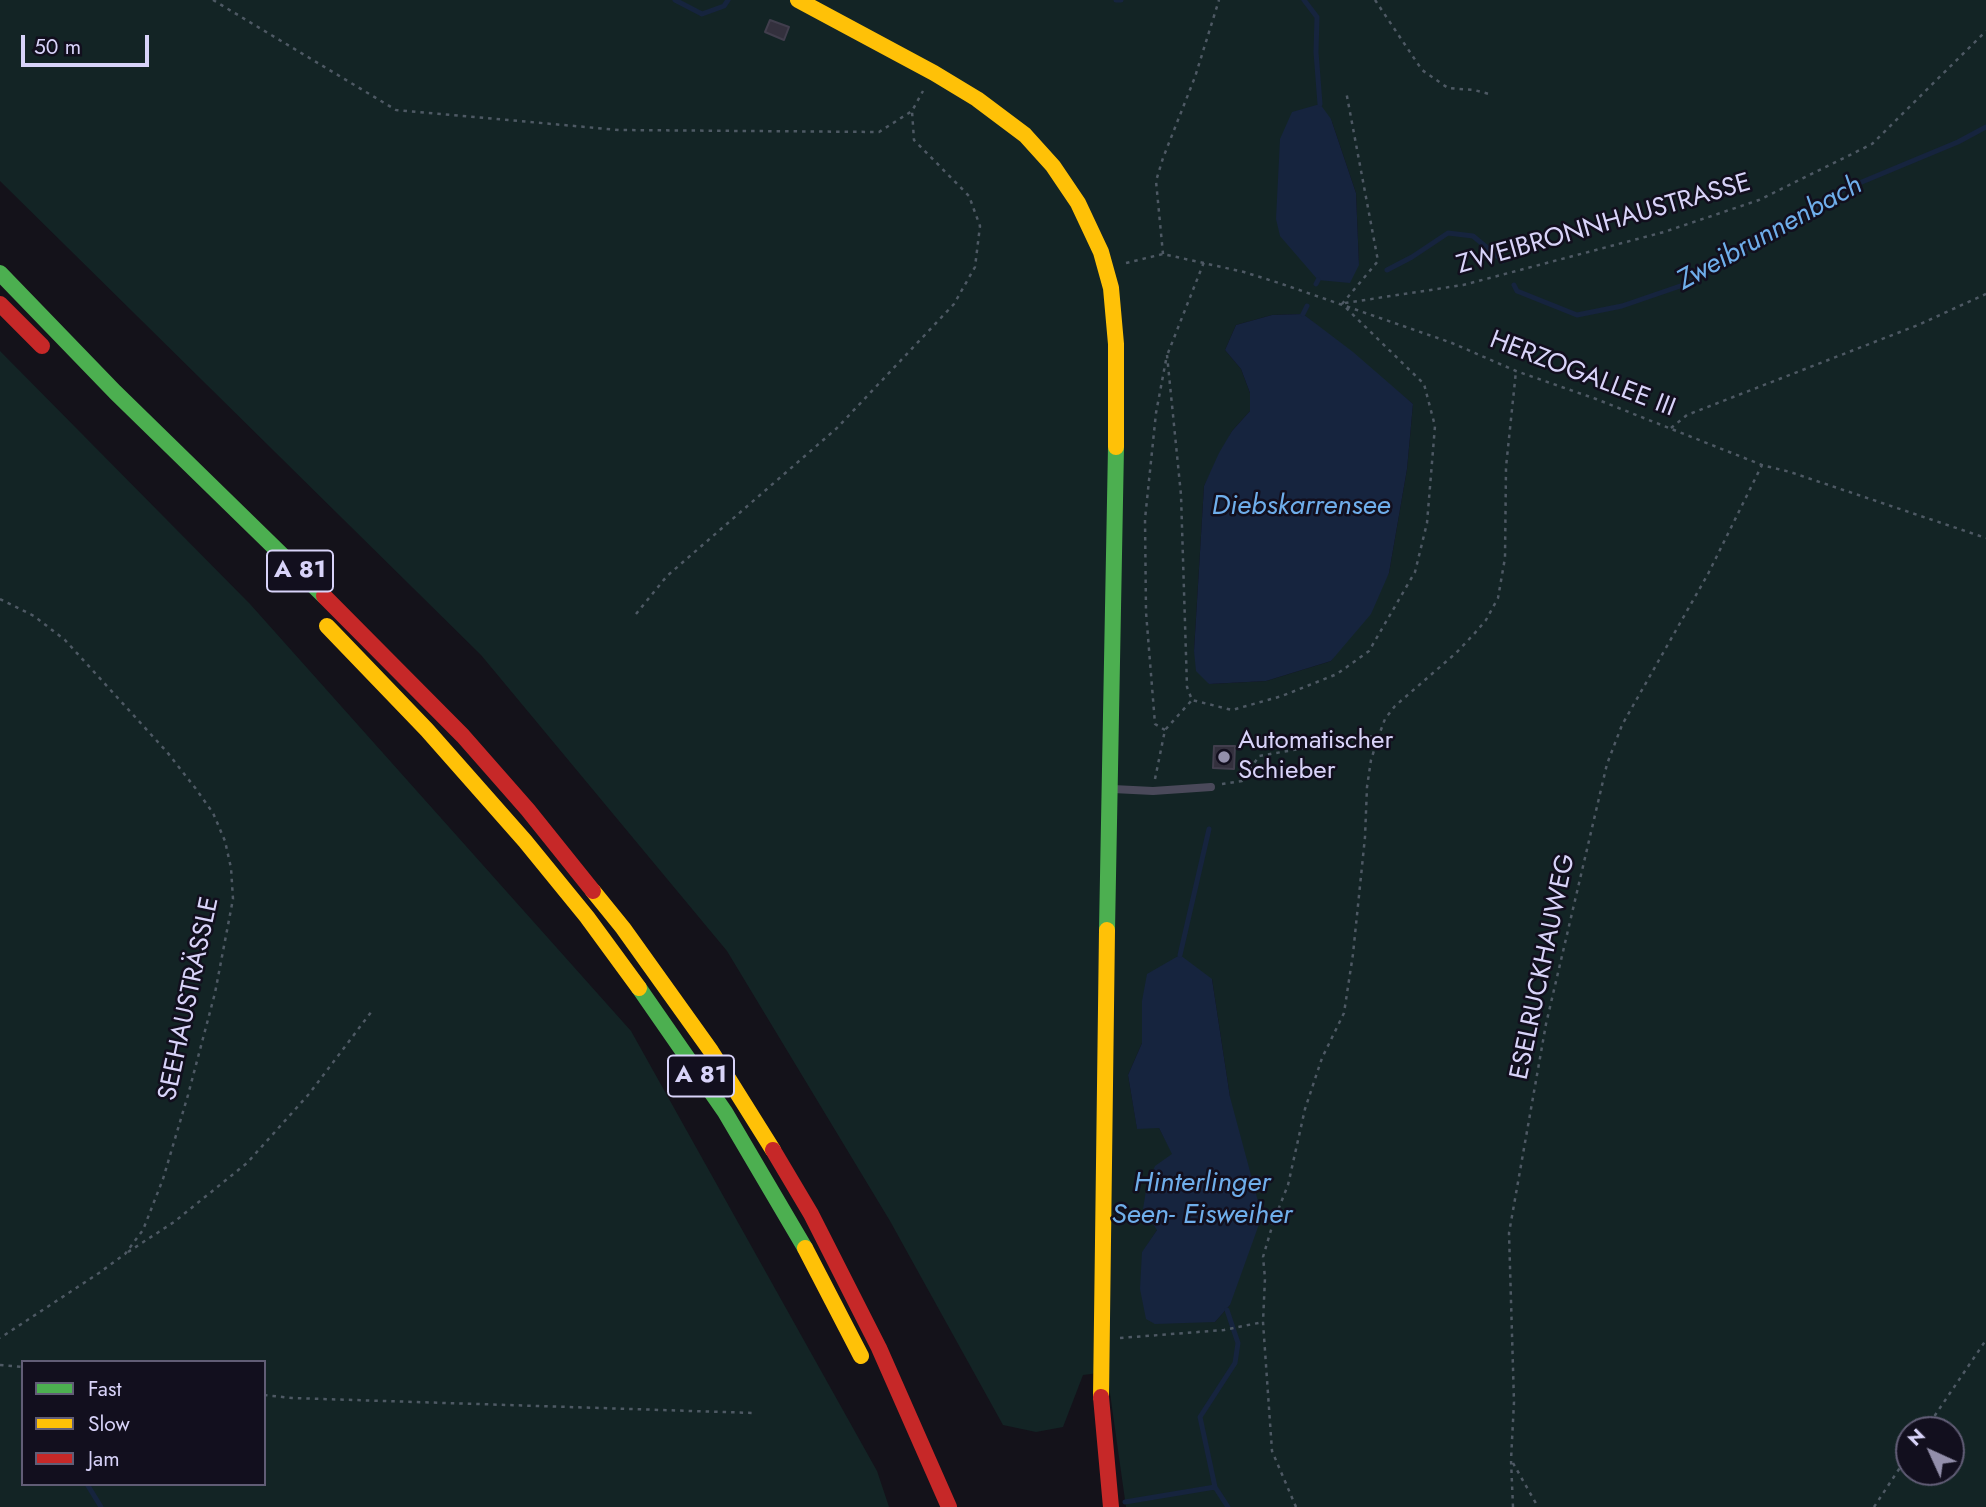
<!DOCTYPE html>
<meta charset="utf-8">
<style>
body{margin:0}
#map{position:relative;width:1986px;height:1507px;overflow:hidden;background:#14121a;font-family:Jost,sans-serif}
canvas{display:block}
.legend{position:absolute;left:21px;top:1360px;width:245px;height:126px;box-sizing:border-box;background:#120f1e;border:2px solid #615d76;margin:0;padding:9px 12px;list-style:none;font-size:21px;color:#d8d3f9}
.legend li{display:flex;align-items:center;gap:14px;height:35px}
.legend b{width:35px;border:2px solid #615d76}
.north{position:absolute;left:1895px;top:1416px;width:70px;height:70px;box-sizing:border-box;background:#120f1e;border:2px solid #615d76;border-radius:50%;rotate:315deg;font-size:19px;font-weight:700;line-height:28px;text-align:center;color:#d8d3f9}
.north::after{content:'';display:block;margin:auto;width:24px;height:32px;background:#938fab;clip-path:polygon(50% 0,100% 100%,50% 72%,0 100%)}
.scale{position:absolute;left:21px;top:35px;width:128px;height:32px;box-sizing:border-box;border:4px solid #d8d3f9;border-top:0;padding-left:9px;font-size:21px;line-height:24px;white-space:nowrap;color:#d8d3f9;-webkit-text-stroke:5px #120f1e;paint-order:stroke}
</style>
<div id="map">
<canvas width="1986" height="1507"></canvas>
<ul class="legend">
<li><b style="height:9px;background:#4caf50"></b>Fast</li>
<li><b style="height:9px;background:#ffc107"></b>Slow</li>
<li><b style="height:9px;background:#c62828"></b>Jam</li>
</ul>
<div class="north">N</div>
<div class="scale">50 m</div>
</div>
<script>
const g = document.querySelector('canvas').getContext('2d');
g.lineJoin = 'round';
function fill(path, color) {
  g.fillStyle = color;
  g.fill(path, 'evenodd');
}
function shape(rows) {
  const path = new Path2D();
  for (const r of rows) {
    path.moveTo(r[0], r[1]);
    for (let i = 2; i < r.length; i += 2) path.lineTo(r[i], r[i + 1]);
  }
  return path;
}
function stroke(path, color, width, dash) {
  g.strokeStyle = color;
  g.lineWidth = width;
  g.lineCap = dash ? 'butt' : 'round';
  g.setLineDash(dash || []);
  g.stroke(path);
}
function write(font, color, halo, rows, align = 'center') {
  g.font = font + ' Jost,sans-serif';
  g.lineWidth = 5;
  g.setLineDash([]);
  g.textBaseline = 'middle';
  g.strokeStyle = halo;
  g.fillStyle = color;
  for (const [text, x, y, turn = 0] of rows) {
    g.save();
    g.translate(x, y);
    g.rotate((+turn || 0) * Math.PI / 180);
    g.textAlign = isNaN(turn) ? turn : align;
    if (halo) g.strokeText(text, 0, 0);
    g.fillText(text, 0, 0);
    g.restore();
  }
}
const green = shape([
 [0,0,1986,0,1986,1507,1126,1507,1107,1372,1083,1375,1063,1427,1036,1432,1003,1425,890,1221,727,951,481,655,0,181],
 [1331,119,1356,193,1359,265],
 [1303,314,1413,404,1407,469,1389,573,1331,661,1266,681,1209,684,1194,651,1204,486,1232,431,1250,411,1250,393,1241,369,1225,350,1236,325,1272,315],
 [1212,979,1230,1097,1230,1305,1215,1322,1142,1253,1157,1230,1173,1154,1159,1128,1137,1128,1128,1075,1142,1043],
 [1909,1430,1951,1430,1951,1472,1909,1472],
 [0,351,250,604,631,1031,877,1471,889,1507,0,1507],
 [23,1362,264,1362,264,1484,23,1484]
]);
const water = shape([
 [1320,104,1331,119,1356,193,1359,265,1350,283,1318,280,1280,236,1276,219,1280,139,1292,112],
 [1303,314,1353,352,1413,404,1407,469,1389,573,1371,614,1331,661,1266,681,1209,684,1196,671,1194,651,1204,486,1219,453,1232,431,1250,411,1250,393,1241,369,1225,350,1236,325,1272,315],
 [1180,955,1212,979,1230,1097,1262,1216,1230,1305,1215,1322,1155,1324,1146,1319,1140,1289,1142,1252,1157,1230,1143,1209,1147,1184,1155,1166,1172,1154,1159,1128,1137,1129,1128,1075,1142,1043,1142,1001,1147,974]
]);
const stream = shape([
 [675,0,702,14,724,6,728,0],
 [1116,0,1121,0],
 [1304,0,1317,17,1316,52,1320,104],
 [1387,270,1412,257,1448,233,1473,236,1503,261],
 [1316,284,1318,280],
 [1514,285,1517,291,1577,315,1622,306,1689,283,1845,189,1958,142,1986,127],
 [1303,314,1307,306],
 [1180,955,1209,829],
 [1227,1310,1238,1343,1235,1363,1200,1417,1215,1487,1228,1507],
 [87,1484,101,1507],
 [1125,1502,1215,1487]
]);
const building = shape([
 [770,20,789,27,784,40,765,32,770,20],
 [1214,746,1235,746,1234,769,1213,768,1214,746]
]);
const path = shape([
 [213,0,396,110,619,130,879,132,912,111,923,91],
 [1375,0,1422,70,1448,88,1474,90,1489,94],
 [1163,254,1156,181,1163,158,1195,77,1219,0],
 [1126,263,1163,254,1244,272,1282,284,1452,343,1516,371,1596,399,1762,465,1790,472,1986,538],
 [1345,303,1463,285,1664,232,1759,200,1872,144,1986,31],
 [1342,304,1378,261,1346,91],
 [1168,353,1204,262],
 [1167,355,1181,495,1187,687,1192,700,1232,710,1282,696,1337,674,1369,651,1415,572,1427,523,1435,426,1424,384,1342,304],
 [1671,428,1687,415,1918,325,1986,294],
 [0,599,34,616,65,640,167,752,196,789,213,813,225,841,231,868,233,899,215,993,188,1095,163,1179,143,1230,125,1254,99,1273,0,1338],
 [636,614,667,576,837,428,954,304,975,267,980,226,969,196,914,140,912,111],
 [1165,730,1155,724,1146,612,1145,519,1156,413,1166,360],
 [1155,779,1165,730,1192,700],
 [1222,784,1242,781,1259,756,1379,735],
 [128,1252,174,1222,247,1163,309,1094,372,1011],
 [1120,1338,1224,1330,1263,1322],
 [0,1365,23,1367],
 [264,1395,292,1398,754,1413],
 [1925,1430,1986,1340],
 [1513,1463,1538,1507],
 [1296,1507,1272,1451,1263,1322,1265,1278,1263,1257,1274,1220,1288,1185,1305,1109,1322,1058,1344,1013,1353,954,1365,837,1367,787,1371,760,1379,735,1385,719,1395,706,1456,653,1474,634,1486,620,1498,598,1505,558,1506,467,1516,371],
 [1513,1507,1511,1460,1514,1402,1509,1233,1546,1024,1607,764,1622,725,1708,574,1762,465],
 [1874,1507,1909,1454]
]);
const lane = shape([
 [1113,789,1153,791,1211,787]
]);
const fast = shape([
 [0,273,115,392,324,596],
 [1107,930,1116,447],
 [639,988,725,1112,805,1248]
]);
const slow = shape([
 [798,0,934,73,977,99,1025,135,1053,166,1078,203,1101,252,1111,288,1116,344,1116,447],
 [327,626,427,730,525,841,587,917,639,988],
 [593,891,623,928,711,1051,773,1150],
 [805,1248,861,1356],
 [1101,1397,1107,930]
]);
const jam = shape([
 [0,304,42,346],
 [324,596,463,736,528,810,593,891],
 [773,1150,811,1214,879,1348,949,1507],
 [1101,1397,1111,1507]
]);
const markers = [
 [1224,757,7,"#938fab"]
];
const shields = [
 [300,571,66],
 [701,1076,66]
];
const shieldNames = [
 ["A 81",300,571],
 ["A 81",701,1076]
];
const streetNames = [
 ["ZWEIBRONNHAUSTRASSE",1604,225,-16],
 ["HERZOGALLEE III",1582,375,21],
 ["ESELRUCKHAUWEG",1544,967,-78],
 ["SEEHAUSTRÄSSLE",190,999,-78]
];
const poiNames = [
 ["Automatischer",1238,742],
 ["Schieber",1238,772]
];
const waterNames = [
 ["Zweibrunnenbach",1770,234,-29],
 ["Diebskarrensee",1301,507],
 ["Hinterlinger",1202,1184],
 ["Seen- Eisweiher",1202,1216]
];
fill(green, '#132425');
fill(water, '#16243e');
stroke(stream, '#16243e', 5);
fill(building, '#33303d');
stroke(building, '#413e4d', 2);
stroke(path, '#4e5964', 2.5, [3.5, 5]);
stroke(lane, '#4a495a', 8);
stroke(fast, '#4caf50', 16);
stroke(slow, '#ffc107', 16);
stroke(jam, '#c62828', 16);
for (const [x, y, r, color] of markers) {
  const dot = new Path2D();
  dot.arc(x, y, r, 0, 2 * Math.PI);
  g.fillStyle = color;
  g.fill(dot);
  stroke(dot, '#120f1e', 2.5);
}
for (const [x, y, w] of shields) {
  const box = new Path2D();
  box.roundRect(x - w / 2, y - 20.5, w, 41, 5);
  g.fillStyle = '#120f1e';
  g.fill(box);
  stroke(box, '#d8d3f9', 2);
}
write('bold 24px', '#d8d3f9', null, shieldNames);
write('26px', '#d8d3f9', '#120f1e', streetNames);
write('26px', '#d8d3f9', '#120f1e', poiNames, 'left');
write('italic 28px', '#6faeeb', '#120f1e', waterNames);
</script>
